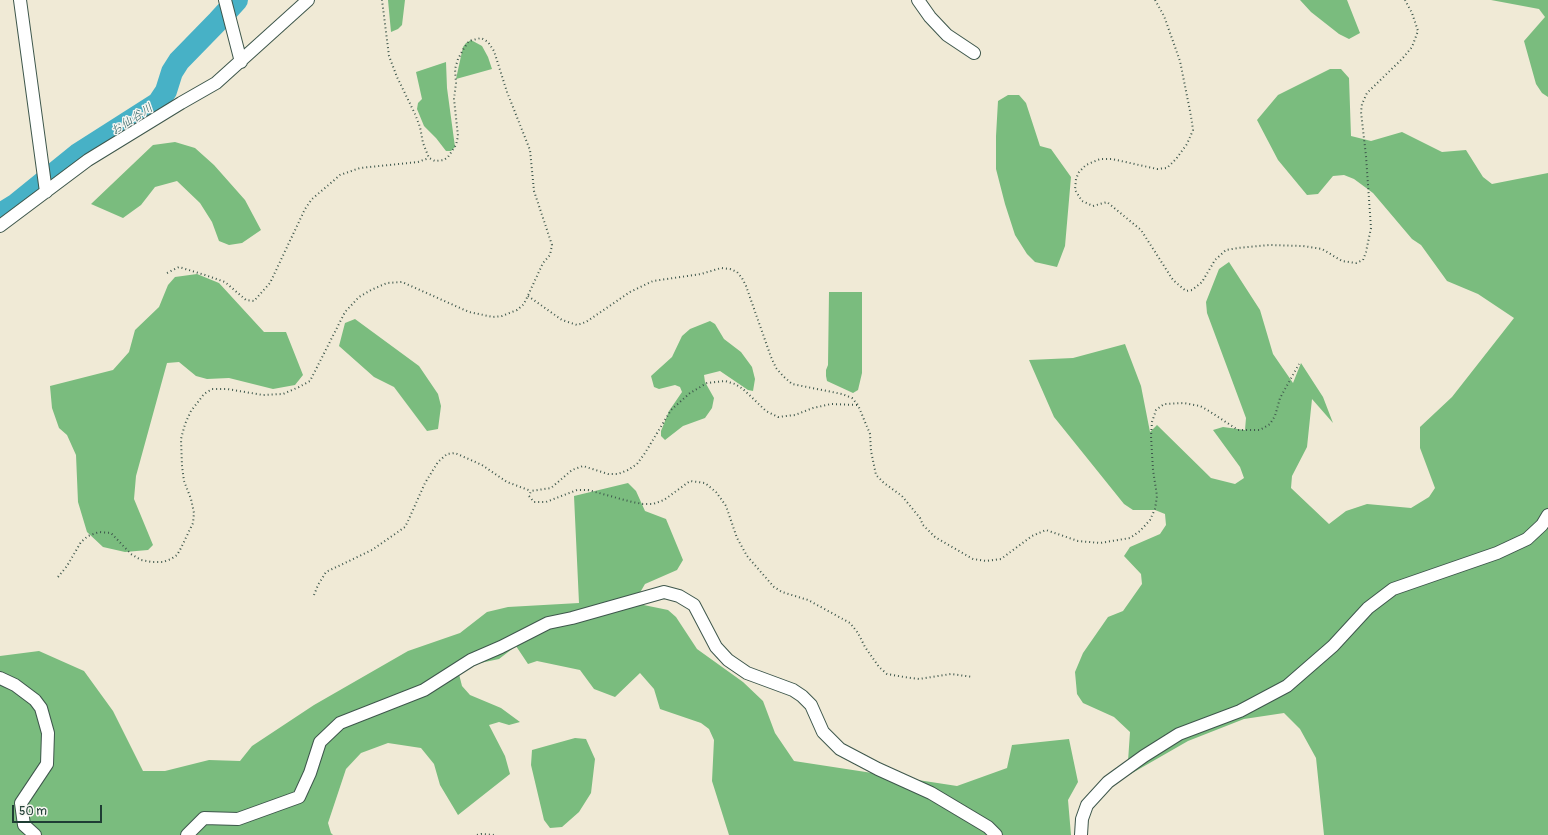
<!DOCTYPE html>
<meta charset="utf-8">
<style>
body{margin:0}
#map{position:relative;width:1548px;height:835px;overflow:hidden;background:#f0ead6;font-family:Pangolin,sans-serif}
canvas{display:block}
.scale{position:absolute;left:12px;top:805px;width:90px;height:18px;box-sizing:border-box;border:2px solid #1f3d34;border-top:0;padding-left:5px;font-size:12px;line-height:14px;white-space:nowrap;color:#1f3d34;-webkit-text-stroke:3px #f6f6f2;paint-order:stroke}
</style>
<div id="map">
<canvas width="1548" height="835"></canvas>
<div class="scale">50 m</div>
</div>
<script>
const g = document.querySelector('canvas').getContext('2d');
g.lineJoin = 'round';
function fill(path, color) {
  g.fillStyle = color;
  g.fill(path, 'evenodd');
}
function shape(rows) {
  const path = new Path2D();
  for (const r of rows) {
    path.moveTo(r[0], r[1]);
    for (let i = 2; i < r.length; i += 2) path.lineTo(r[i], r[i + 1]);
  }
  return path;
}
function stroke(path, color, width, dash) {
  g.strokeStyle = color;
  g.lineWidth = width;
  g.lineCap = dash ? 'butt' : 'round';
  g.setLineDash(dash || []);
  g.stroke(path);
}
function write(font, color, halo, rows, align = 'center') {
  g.font = font + ' Pangolin,"Klee One",sans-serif';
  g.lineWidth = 3;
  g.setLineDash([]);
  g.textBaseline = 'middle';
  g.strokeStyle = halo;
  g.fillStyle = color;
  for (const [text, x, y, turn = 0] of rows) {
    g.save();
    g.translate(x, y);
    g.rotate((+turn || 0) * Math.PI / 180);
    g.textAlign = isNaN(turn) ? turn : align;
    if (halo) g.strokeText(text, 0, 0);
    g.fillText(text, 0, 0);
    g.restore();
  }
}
const forest = shape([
 [388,0,405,0,402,25,398,29,391,32],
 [1300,0,1347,0,1360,33,1349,39,1339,34,1311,12],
 [1491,0,1548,0,1548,97,1542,93,1536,84,1524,41,1545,17,1539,9],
 [471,40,482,46,488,57,492,69,456,79,463,47,466,43],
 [446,62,447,88,455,147,451,151,446,151,436,138,424,126,417,109,418,103,422,99,416,72],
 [1330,69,1341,69,1349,78,1351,136,1371,141,1402,132,1442,152,1466,150,1483,177,1492,184,1548,173,1548,835,1324,835,1316,758,1300,729,1284,713,1244,719,1188,741,1127,776,1130,732,1114,717,1083,703,1077,694,1075,672,1083,653,1108,617,1123,611,1142,584,1141,574,1124,556,1130,547,1160,534,1166,525,1165,514,1155,510,1133,510,1124,504,1054,417,1029,360,1073,358,1125,344,1141,386,1150,432,1157,425,1211,478,1235,484,1244,478,1240,467,1213,430,1223,427,1245,430,1246,418,1207,313,1206,302,1219,269,1229,262,1260,310,1273,354,1293,383,1301,363,1323,397,1333,423,1312,399,1307,447,1292,476,1291,488,1329,524,1346,511,1367,504,1411,508,1429,497,1435,488,1420,448,1420,427,1452,397,1514,318,1478,294,1447,281,1421,245,1412,239,1373,193,1354,179,1344,175,1333,176,1318,194,1307,195,1278,160,1257,120,1278,95],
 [1008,95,1019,95,1026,103,1040,146,1051,149,1071,177,1065,246,1057,267,1035,262,1027,254,1015,235,1005,204,996,169,996,136,998,101],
 [175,142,195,148,214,165,245,200,261,230,242,243,229,245,219,241,212,222,200,203,177,181,155,187,141,205,123,218,91,204,153,145],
 [197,274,219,283,264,332,286,332,303,375,295,385,273,389,229,378,207,379,196,376,179,362,167,363,136,476,134,499,153,545,148,550,125,552,103,547,87,532,78,502,76,455,67,435,59,428,52,408,50,386,113,370,129,352,135,330,159,307,168,285,175,277],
 [829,292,862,292,862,373,858,390,853,393,827,381,826,376,826,370,828,365],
 [355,319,419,366,438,394,441,406,438,429,427,431,394,387,374,377,339,346,345,323],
 [710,321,715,324,724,339,741,352,752,367,755,379,753,391,748,390,720,371,704,375,705,382,714,398,712,408,705,418,683,426,665,440,661,436,661,431,669,411,682,392,680,387,675,385,659,389,654,387,651,376,672,357,682,336,690,329],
 [628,483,636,491,645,511,666,519,683,560,677,570,645,584,634,603,668,610,676,617,697,649,743,682,763,701,775,733,794,761,957,786,1007,768,1012,745,1069,739,1078,782,1068,800,1071,835,729,835,712,781,714,740,709,729,701,723,660,709,654,689,640,673,615,697,594,689,580,670,537,661,528,664,516,646,499,659,466,666,459,674,462,686,470,695,501,708,520,722,509,725,499,722,489,725,505,756,510,774,458,815,440,785,434,764,421,748,388,743,361,753,346,769,328,823,331,833,333,835,0,835,0,656,39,651,84,671,113,711,143,771,165,771,209,760,240,761,252,746,314,705,408,651,460,633,487,612,508,607,579,603,574,496],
 [575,738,586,739,595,759,591,793,579,812,562,827,550,828,544,820,531,765,532,750]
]);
const river = shape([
 [0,214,15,205,78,154,158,103,166,91,172,72,179,61,218,21,237,0]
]);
const path = shape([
 [1155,0,1164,16,1180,61,1191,116,1193,130,1187,144,1176,159,1167,168,1157,169,1112,159,1100,159,1086,165,1079,172,1076,179,1075,190,1082,201,1093,206,1107,202,1141,230,1173,280,1186,291,1192,290,1202,282,1215,260,1226,250,1238,248,1269,245,1303,246,1322,249,1342,261,1356,263,1363,260,1366,252,1371,228,1366,156,1361,112,1362,104,1367,93,1402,59,1412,47,1418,31,1412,13,1405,0],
 [167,273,179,267,205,275,225,282,246,300,254,301,270,283,305,209,312,199,332,182,340,175,360,168,418,162,429,158],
 [528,296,562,320,577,325,586,322,630,292,653,281,701,274,721,268,730,269,737,272,742,278,746,286,771,357,776,368,783,376,792,384,842,394,852,398,858,405,870,434,871,451,876,475,884,483,902,496,920,518,923,525,935,537,973,559,986,561,1001,559,1032,536,1046,530,1078,541,1100,543,1130,538,1140,531,1150,520,1155,509,1157,496,1153,470,1151,436,1152,422,1156,410,1164,404,1184,403,1200,406,1209,411,1238,430,1260,430,1270,424,1275,416,1280,398,1299,364],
 [857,405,831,404,813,408,795,415,778,417,766,411,743,389,735,384,725,381,707,383,690,393,671,410,645,453,637,464,628,470,618,474,608,474,583,466,572,470,551,488,531,491,529,496,534,502,546,502,577,490,588,490,632,502,643,504,653,504,664,500,690,481,705,483,716,492,726,506,737,538,747,556,774,587,782,592,808,600,850,623,858,633,865,647,879,667,887,674,904,677,919,679,951,674,973,677],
 [58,577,67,566,81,542,88,536,99,532,111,533,131,554,141,560,152,562,163,562,171,559,177,555,181,548,193,523,194,513,191,499,184,481,182,466,181,439,185,424,191,411,204,394,212,389,227,389,263,395,283,394,299,387,310,381,345,312,359,297,371,290,387,283,402,282,469,312,493,317,502,316,517,310,524,304,543,263,550,255,552,245,534,191,530,150,507,92,494,51,488,42,481,38,469,41,464,48,458,59,455,69,456,83,454,99,458,136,456,145,448,157,444,160,435,161,429,158,423,143,420,127,415,114,397,77,389,56,382,0],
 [314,595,318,585,326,572,372,550,405,527,408,521,425,483,438,462,447,454,455,453,482,465,507,482,531,491],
 [477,835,481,834,495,835]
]);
const minor = shape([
 [20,0,46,192],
 [225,0,241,62],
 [918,0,930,17,947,35,974,53],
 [0,226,88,160,181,103,216,83,308,0],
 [0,678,15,685,35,700,41,708,48,733,47,764,21,803,24,825,35,835],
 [187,835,204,818,238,819,299,797,310,773,320,742,340,723,424,690,471,660,501,647,548,623,572,618,664,592,679,596,694,605,716,647,728,660,747,673,793,690,802,696,811,705,823,732,840,749,878,769,931,793,988,827,996,835],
 [1081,835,1082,819,1087,805,1108,782,1144,756,1179,734,1240,711,1287,686,1333,646,1368,608,1393,589,1497,553,1527,539,1542,525,1548,515]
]);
const waterNames = [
 ["お仙谷川",132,120,-33]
];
fill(forest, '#7abc7e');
stroke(river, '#47b1c6', 22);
stroke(minor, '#3e574c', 14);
stroke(path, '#3e574c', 2, [1, 3]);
stroke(minor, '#fff', 12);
write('italic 12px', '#2b6060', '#f6f6f2', waterNames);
</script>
